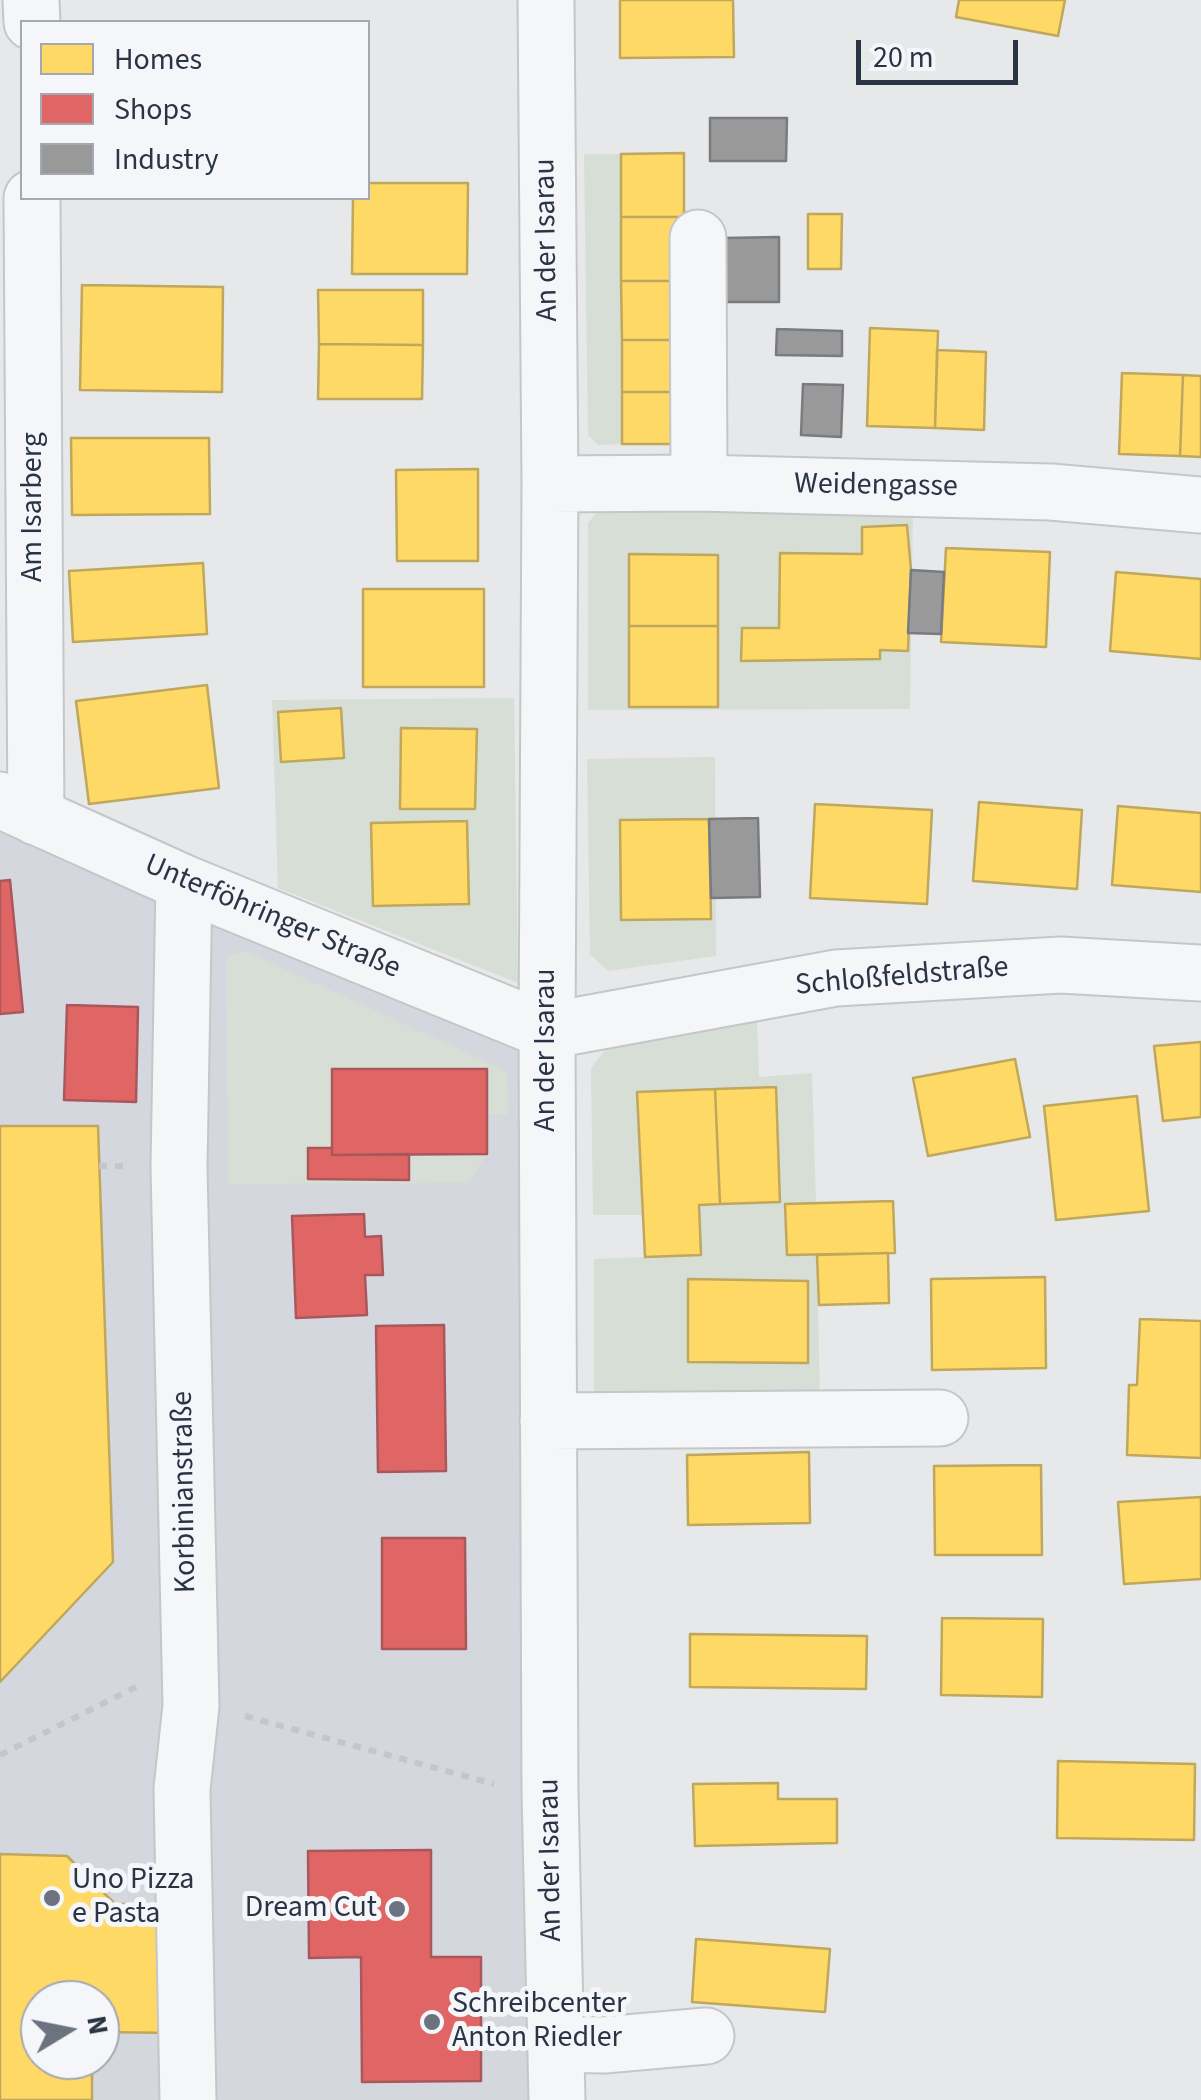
<!DOCTYPE html>
<meta charset="utf-8">
<style>
body{margin:0}
#map{position:relative;width:1201px;height:2100px;overflow:hidden;background:#e6e8ea;font-family:"Source Sans 3",sans-serif}
canvas{display:block}
.legend{position:absolute;left:20px;top:20px;width:350px;height:180px;box-sizing:border-box;background:#f4f6f9;border:2px solid #a4a8b1;margin:0;padding:12px 18px;list-style:none;font-size:30px;color:#2b3445}
.legend li{display:flex;align-items:center;gap:20px;height:50px}
.legend b{width:50px;border:2px solid #a4a8b1}
.north{position:absolute;left:20px;top:1980px;width:100px;height:100px;box-sizing:border-box;background:#f4f6f9;border:2px solid #a4a8b1;border-radius:50%;rotate:80deg;font-size:28px;font-weight:700;line-height:40px;text-align:center;color:#2b3445}
.north::after{content:'';display:block;margin:auto;width:35px;height:45px;background:#6c737f;clip-path:polygon(50% 0,100% 100%,50% 72%,0 100%)}
.scale{position:absolute;left:856px;top:40px;width:162px;height:45px;box-sizing:border-box;border:5px solid #2b3445;border-top:0;padding-left:12px;font-size:30px;line-height:35px;white-space:nowrap;color:#2b3445;-webkit-text-stroke:8px #f4f6f9;paint-order:stroke}
</style>
<div id="map">
<canvas width="1201" height="2100"></canvas>
<ul class="legend">
<li><b style="height:28px;background:#ffd966"></b>Homes</li>
<li><b style="height:28px;background:#e06666"></b>Shops</li>
<li><b style="height:28px;background:#999"></b>Industry</li>
</ul>
<div class="north">N</div>
<div class="scale">20 m</div>
</div>
<script>
const g = document.querySelector('canvas').getContext('2d');
g.lineJoin = 'round';
function fill(path, color) {
  g.fillStyle = color;
  g.fill(path, 'evenodd');
}
function shape(rows) {
  const path = new Path2D();
  for (const r of rows) {
    path.moveTo(r[0], r[1]);
    for (let i = 2; i < r.length; i += 2) path.lineTo(r[i], r[i + 1]);
  }
  return path;
}
function stroke(path, color, width, dash) {
  g.strokeStyle = color;
  g.lineWidth = width;
  g.lineCap = dash ? 'butt' : 'round';
  g.setLineDash(dash || []);
  g.stroke(path);
}
function write(font, color, halo, rows, align = 'center') {
  g.font = font + ' "Source Sans 3",sans-serif';
  g.lineWidth = 10;
  g.setLineDash([]);
  g.textBaseline = 'middle';
  g.strokeStyle = halo;
  g.fillStyle = color;
  for (const [text, x, y, turn = 0] of rows) {
    g.save();
    g.translate(x, y);
    g.rotate((+turn || 0) * Math.PI / 180);
    g.textAlign = isNaN(turn) ? turn : align;
    if (halo) g.strokeText(text, 0, 0);
    g.fillText(text, 0, 0);
    g.restore();
  }
}
const built = shape([
 [0,786,547,1031,560,2100,0,2100],
 [40,2000,100,2000,100,2060,40,2060]
]);
const green = shape([
 [584,154,621,154,622,444,598,445,588,435],
 [913,507,910,709,588,710,588,523,601,508],
 [514,698,518,983,278,888,272,700],
 [715,757,716,956,608,971,590,954,587,759],
 [245,951,507,1071,508,1115,488,1115,487,1154,469,1183,228,1184,226,958],
 [757,1022,759,1077,812,1073,816,1203,785,1205,787,1255,817,1255,820,1403,594,1395,594,1259,645,1257,642,1215,593,1215,591,1068,609,1045]
]);
const homes = shape([
 [620,0,733,0,734,57,620,58,620,0],
 [959,0,1065,0,1058,36,956,17,959,0],
 [684,153,684,217,621,217,621,154,684,153],
 [368,183,468,183,467,274,352,274,353,198,368,198,368,183],
 [808,214,842,214,841,269,808,269,808,214],
 [621,217,684,217,683,281,621,281,621,217],
 [621,281,683,281,684,340,622,340,621,281],
 [82,285,223,287,222,392,80,390,82,285],
 [318,290,423,290,423,345,319,344,318,290],
 [870,328,938,331,935,428,867,426,870,328],
 [622,340,684,340,683,392,622,392,622,340],
 [319,344,423,345,422,399,318,399,319,344],
 [937,350,986,352,984,430,935,428,937,350],
 [1122,373,1183,375,1180,456,1119,454,1122,373],
 [1183,375,1201,376,1201,457,1180,456,1183,375],
 [622,392,683,392,684,444,622,444,622,392],
 [71,438,209,438,210,514,72,515,71,438],
 [478,469,478,561,397,561,396,470,478,469],
 [907,525,911,570,908,651,880,650,880,659,741,661,742,628,779,628,780,553,862,554,862,527,907,525],
 [946,548,1050,552,1046,647,941,642,946,548],
 [629,554,718,555,718,626,629,626,629,554],
 [203,563,207,634,73,642,69,571,203,563],
 [1116,572,1201,579,1201,659,1110,651,1116,572],
 [363,589,484,589,484,687,363,687,363,589],
 [629,626,718,626,718,707,629,707,629,626],
 [207,685,219,788,89,804,76,701,207,685],
 [341,708,344,758,281,762,278,712,341,708],
 [401,728,477,729,475,809,400,809,401,728],
 [979,802,1082,810,1077,889,973,881,979,802],
 [815,804,932,810,927,904,810,898,815,804],
 [1118,806,1201,813,1201,892,1112,885,1118,806],
 [709,819,711,919,621,920,620,820,709,819],
 [467,821,469,904,373,906,371,823,467,821],
 [1201,1042,1201,1117,1163,1121,1154,1046,1201,1042],
 [1015,1059,1030,1137,928,1156,913,1078,1015,1059],
 [776,1087,780,1202,720,1204,715,1089,776,1087],
 [715,1089,720,1204,699,1205,701,1255,645,1257,637,1092,715,1089],
 [1137,1096,1149,1211,1056,1220,1044,1106,1137,1096],
 [0,1126,98,1126,113,1562,0,1682,0,1126],
 [893,1201,895,1253,787,1255,785,1204,893,1201],
 [888,1253,889,1303,819,1305,817,1255,888,1253],
 [1045,1277,1046,1368,932,1370,931,1279,1045,1277],
 [688,1279,808,1281,808,1363,688,1362,688,1279],
 [1140,1319,1201,1321,1201,1458,1127,1455,1129,1385,1137,1385,1140,1319],
 [809,1452,810,1523,688,1525,687,1455,809,1452],
 [1041,1465,1042,1555,935,1555,934,1466,1041,1465],
 [1201,1497,1201,1579,1124,1584,1118,1502,1201,1497],
 [942,1618,1043,1619,1042,1697,941,1695,942,1618],
 [690,1634,867,1636,866,1689,690,1687,690,1634],
 [1058,1761,1195,1764,1194,1840,1057,1838,1058,1761],
 [778,1783,778,1799,837,1799,837,1843,695,1846,693,1784,778,1783],
 [0,1854,67,1856,115,1904,174,1904,175,2033,100,2032,100,2000,40,2000,40,2060,92,2060,92,2100,0,2100,0,1854],
 [696,1939,830,1949,825,2012,692,2002,696,1939]
]);
const shops = shape([
 [10,880,23,1012,0,1014,0,881,10,880],
 [67,1005,138,1007,136,1102,64,1100,67,1005],
 [332,1069,487,1069,487,1154,332,1155,332,1069],
 [308,1148,332,1148,332,1155,409,1154,409,1180,308,1179,308,1148],
 [364,1214,365,1237,381,1236,383,1275,365,1275,367,1315,296,1318,292,1216,364,1214],
 [444,1325,446,1471,378,1472,376,1326,444,1325],
 [382,1538,465,1538,466,1649,382,1649,382,1538],
 [431,1850,431,1957,481,1957,481,2081,362,2082,361,1957,309,1958,308,1851,431,1850]
]);
const industry = shape([
 [710,118,787,118,786,161,710,161,710,118],
 [779,237,779,302,726,302,725,238,779,237],
 [777,329,842,331,842,356,776,355,777,329],
 [803,384,843,385,841,437,801,435,803,384],
 [911,570,944,572,941,634,908,633,911,570],
 [758,818,760,897,711,898,709,819,758,818]
]);
const path = shape([
 [99,1166,123,1166],
 [245,1716,494,1784],
 [0,1755,138,1686]
]);
const minor = shape([
 [31,0,32,22],
 [546,0,550,484,547,1031,550,1791,557,2100],
 [32,198,36,817],
 [698,238,699,483],
 [550,484,699,483,1051,492,1201,505],
 [0,800,184,883,547,1031,836,978,1061,965,1201,973],
 [184,883,179,1167,191,1706,182,1789,188,2100],
 [548,1421,940,1418],
 [555,2044,604,2045,706,2036]
]);
const markers = [
 [52,1898,10,"#6c737f"],
 [397,1909,10,"#6c737f"],
 [432,2022,10,"#6c737f"]
];
const streetNames = [
 ["An der Isarau",548,240,-91],
 ["Weidengasse",876,487,1],
 ["Am Isarberg",34,507,-90],
 ["Unterföhringer Straße",272,918,23],
 ["Schloßfeldstraße",902,978,-5],
 ["An der Isarau",547,1050,-90],
 ["Korbinianstraße",186,1492,-91],
 ["An der Isarau",552,1860,-91]
];
const poiNames = [
 ["Uno Pizza",72,1881],
 ["e Pasta",72,1915],
 ["Dream Cut",377,1909,"right"],
 ["Schreibcenter",452,2005],
 ["Anton Riedler",452,2039]
];
fill(built, '#d4d7dd');
fill(green, '#d6ded6');
fill(homes, '#ffd966');
stroke(homes, '#bfa85c', 2.5);
fill(shops, '#e06666');
stroke(shops, '#aa575c', 2.5);
fill(industry, '#999');
stroke(industry, '#787b80', 2.5);
stroke(minor, '#c4c6c8', 59);
stroke(path, '#c5c6ca', 6, [8, 8]);
stroke(minor, '#f5f6f7', 55);
for (const [x, y, r, color] of markers) {
  const dot = new Path2D();
  dot.arc(x, y, r, 0, 2 * Math.PI);
  g.fillStyle = color;
  g.fill(dot);
  stroke(dot, '#f4f6f9', 4);
}
write('30px', '#2b3445', '#f4f6f9', streetNames);
write('30px', '#2b3445', '#f4f6f9', poiNames, 'left');
</script>
